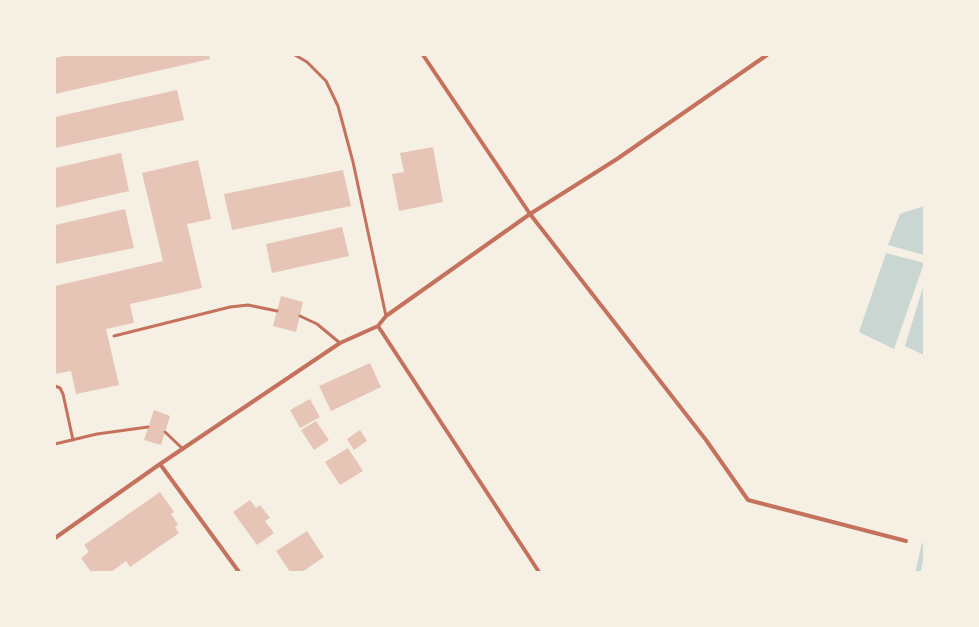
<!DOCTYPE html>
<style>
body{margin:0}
#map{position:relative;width:979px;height:627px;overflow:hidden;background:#f6efe4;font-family:Georgia,serif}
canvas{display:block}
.frame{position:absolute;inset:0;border:56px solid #f6efe4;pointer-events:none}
</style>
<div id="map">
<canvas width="979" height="627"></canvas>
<div class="frame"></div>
</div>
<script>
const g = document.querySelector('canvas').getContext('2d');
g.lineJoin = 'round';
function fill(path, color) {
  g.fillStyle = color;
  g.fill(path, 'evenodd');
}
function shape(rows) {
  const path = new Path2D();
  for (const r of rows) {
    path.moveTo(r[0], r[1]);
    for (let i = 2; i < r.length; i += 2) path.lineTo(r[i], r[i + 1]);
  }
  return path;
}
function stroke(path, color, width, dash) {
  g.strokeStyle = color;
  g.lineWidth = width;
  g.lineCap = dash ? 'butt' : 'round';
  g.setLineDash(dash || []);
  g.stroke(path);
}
const water = shape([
 [924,206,924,255,888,245,900,214],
 [886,253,924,263,894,349,859,332],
 [924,284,924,355,905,346]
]);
const stream = shape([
 [918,572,924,545]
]);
const building = shape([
 [68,55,209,55,210,59,55,94,55,58],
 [177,90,184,120,55,148,55,117],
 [433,147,443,202,399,211,392,174,404,172,400,153],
 [121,153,129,191,55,208,55,168],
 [198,160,211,219,187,224,202,288,130,304,134,323,106,329,119,385,76,394,71,371,55,374,55,286,163,261,142,173],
 [343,170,351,206,232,230,224,194],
 [125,209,134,248,55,264,55,225],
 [342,227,349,256,272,273,266,244],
 [281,296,303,302,296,332,273,326],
 [370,363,381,387,331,411,319,386],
 [310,399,320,417,300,428,290,410],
 [154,410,170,416,161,445,144,440],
 [316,421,329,440,314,450,301,430],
 [360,430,367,441,354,450,347,439],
 [348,448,363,471,340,485,325,462],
 [160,492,174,512,171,514,178,524,175,527,179,533,130,567,126,561,111,572,91,572,81,558,89,552,84,545],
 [250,500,256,508,260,505,270,518,265,521,274,533,257,545,233,512],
 [307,531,324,557,302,572,290,572,276,551]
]);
const service = shape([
 [295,55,307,62,326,81,338,106,353,162,386,316],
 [300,316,317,324,340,343],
 [114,336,230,307,248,305,277,311],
 [55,386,60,388,63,394,73,440],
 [165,432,183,449],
 [55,444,97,434,148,427]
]);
const minor = shape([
 [423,55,530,214,706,440,748,500,906,541],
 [378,326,386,316,530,214,617,159,767,55],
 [160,464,239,572],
 [55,538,160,464,340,343,378,326,539,572]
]);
fill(water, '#c9d6d2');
stroke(stream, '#c9d6d2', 5);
fill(building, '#e6c5b7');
stroke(service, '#c5725c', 3);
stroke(minor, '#c5725c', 4);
</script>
